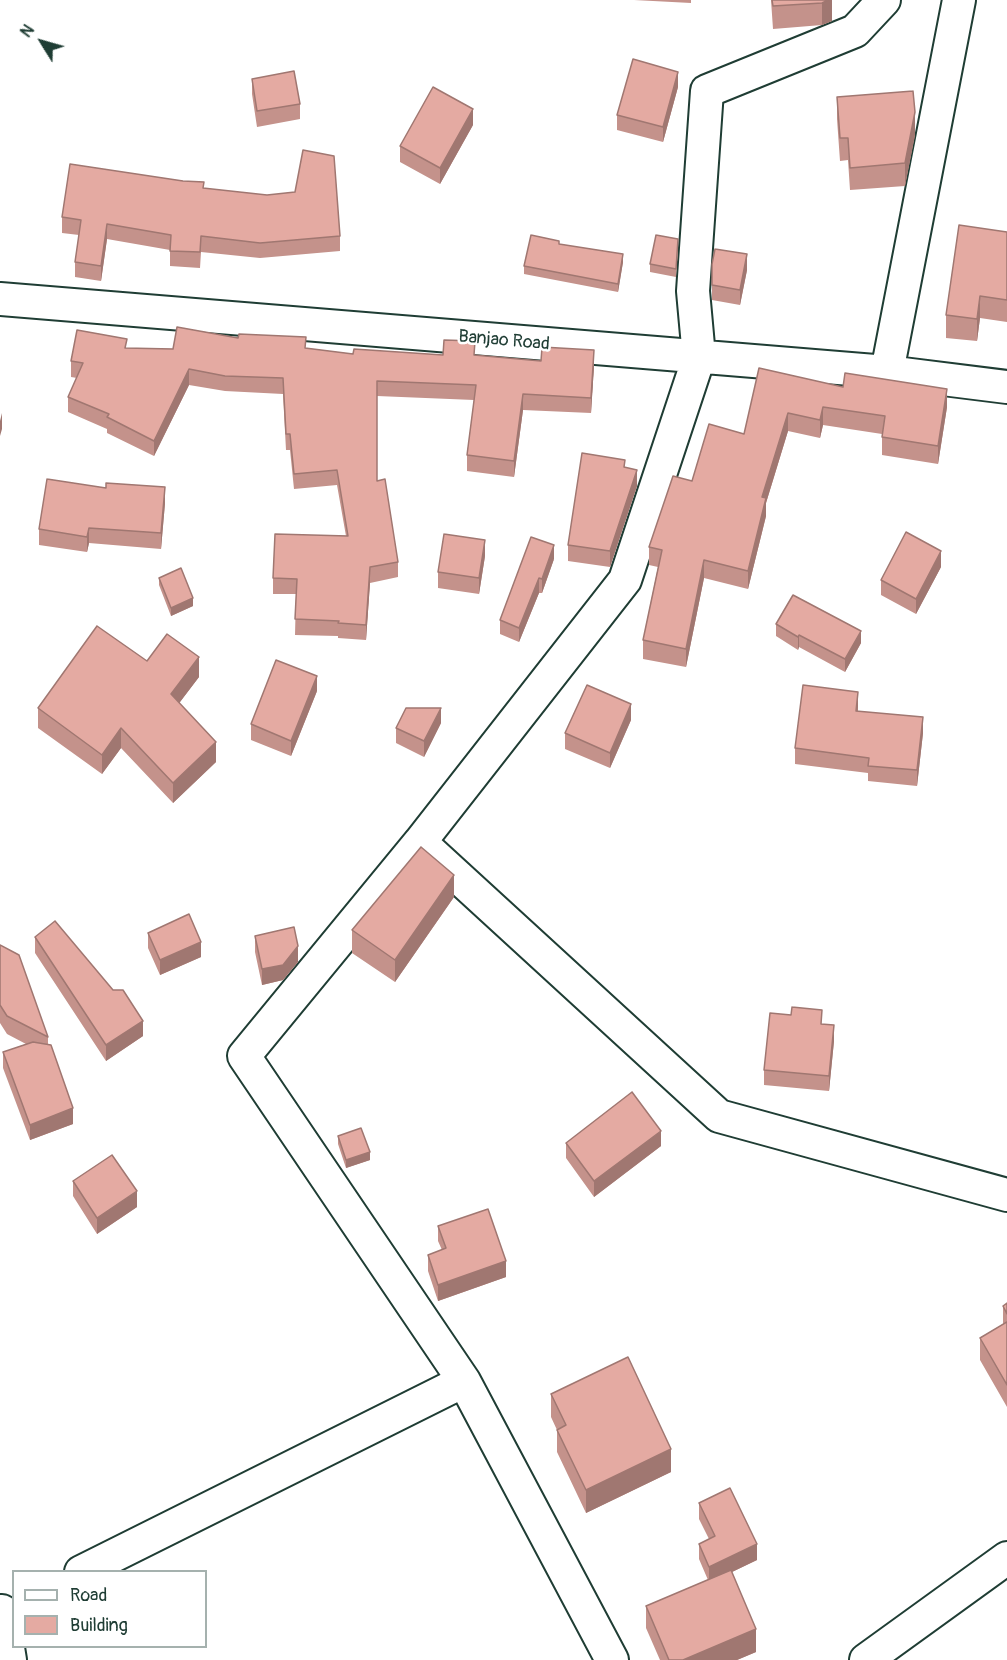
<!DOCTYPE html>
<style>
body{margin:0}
#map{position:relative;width:1007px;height:1660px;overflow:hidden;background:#fff;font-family:Pangolin,sans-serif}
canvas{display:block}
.legend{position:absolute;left:12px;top:1570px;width:195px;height:78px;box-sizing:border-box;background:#fff;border:2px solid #a5b1ae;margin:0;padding:8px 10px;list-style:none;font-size:18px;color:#1f3d34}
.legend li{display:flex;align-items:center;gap:12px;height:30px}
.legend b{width:30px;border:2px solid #a5b1ae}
.north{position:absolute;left:12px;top:12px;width:60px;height:60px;-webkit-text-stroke:4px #fff;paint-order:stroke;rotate:307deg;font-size:16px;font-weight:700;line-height:24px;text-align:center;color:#1f3d34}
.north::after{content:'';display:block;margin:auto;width:21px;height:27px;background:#1f3d34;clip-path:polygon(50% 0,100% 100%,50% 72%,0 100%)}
</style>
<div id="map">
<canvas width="1007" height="1660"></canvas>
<ul class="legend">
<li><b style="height:8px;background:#fff"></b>Road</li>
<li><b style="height:16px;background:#e4aaa2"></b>Building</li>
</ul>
<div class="north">N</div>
</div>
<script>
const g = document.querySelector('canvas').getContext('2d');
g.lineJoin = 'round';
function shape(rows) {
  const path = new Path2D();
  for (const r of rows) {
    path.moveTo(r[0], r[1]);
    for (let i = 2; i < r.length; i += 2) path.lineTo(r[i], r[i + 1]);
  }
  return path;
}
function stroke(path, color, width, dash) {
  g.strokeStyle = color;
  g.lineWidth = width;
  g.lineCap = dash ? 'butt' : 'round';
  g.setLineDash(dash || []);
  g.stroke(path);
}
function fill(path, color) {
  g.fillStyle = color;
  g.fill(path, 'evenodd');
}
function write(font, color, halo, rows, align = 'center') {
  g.font = font + ' Pangolin,sans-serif';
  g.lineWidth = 5;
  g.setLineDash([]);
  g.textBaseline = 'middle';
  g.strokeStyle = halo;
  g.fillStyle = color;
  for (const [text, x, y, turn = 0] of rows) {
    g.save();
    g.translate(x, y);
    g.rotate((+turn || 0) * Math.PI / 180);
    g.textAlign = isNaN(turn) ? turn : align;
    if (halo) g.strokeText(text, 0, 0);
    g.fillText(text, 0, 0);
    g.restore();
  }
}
const street = shape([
 [0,299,887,372,1007,387],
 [887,372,959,0],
 [420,842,719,1116,1007,1195],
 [464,1381,612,1660],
 [81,1572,464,1381,244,1056,420,842,625,580,699,357,693,291,707,91,855,31,884,0],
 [2,1611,10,1660],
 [866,1660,1007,1558]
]);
const wall = shape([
 [634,0,691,0,691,3],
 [771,0,832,0,832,21,822,25,773,29],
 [252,79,300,104,300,119,257,127,252,94],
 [678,87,663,142,617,130,617,115],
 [837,97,915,135,905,186,850,190,848,160,840,161,837,119],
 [473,125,440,184,400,162,400,146],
 [204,188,340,236,340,251,260,258,201,252,200,268,170,266,170,250,107,239,101,281,75,277,75,262,79,235,62,233,62,217],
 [1007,232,1007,322,980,318,977,341,946,338,946,315],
 [559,244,623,262,618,292,524,274,524,266],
 [678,247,676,277,650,272,650,264],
 [712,264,747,270,740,305,712,300],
 [238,338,306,348,353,354,475,356,594,366,591,413,523,410,514,477,467,471,467,455,474,400,377,396,377,481,398,562,398,577,370,583,366,640,338,638,338,636,295,635,296,594,273,594,273,578,346,536,337,485,294,489,290,450,286,450,283,394,225,391,189,385,154,456,107,433,107,429,68,412,68,397,77,378,71,377,71,361,127,348,173,349],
 [843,387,947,407,938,464,882,455,882,434,823,425,820,438,788,431,766,503,766,516,748,589,704,578,686,667,643,659,643,640,658,567,649,565,649,547,692,481,744,434],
 [625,467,637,486,610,567,568,561,568,545],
 [165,503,161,549,89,543,87,552,39,545,39,529],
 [485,556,479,594,438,588,438,572],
 [554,559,542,593,539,593,519,642,500,634,500,620],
 [941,567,916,614,881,595,881,580],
 [159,578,193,606,171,616,159,585],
 [776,624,861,643,845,672,799,647,798,650,776,636],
 [147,661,199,677,179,703,216,762,173,803,121,748,102,774,38,728,38,708],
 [317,691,291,756,251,740,251,724],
 [858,707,858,711,923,733,917,786,868,781,868,773,795,764,795,748],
 [631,720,610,768,565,749,565,733],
 [441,723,424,757,396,743,396,728],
 [454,897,395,982,352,953,352,930],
 [148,933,201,957,160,975,148,948],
 [255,936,298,962,283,980,262,985,255,952],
 [35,937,143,1036,106,1061,35,953],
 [0,945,48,1037,48,1045,73,1124,30,1140,3,1068,3,1052,26,1044,7,1034,0,1023],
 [822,1024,834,1041,829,1091,764,1085,764,1070],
 [338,1136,370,1160,346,1168,338,1144],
 [566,1143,661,1146,594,1197,566,1158],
 [73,1181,137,1207,97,1234,73,1196],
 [438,1226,506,1277,438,1301,428,1271,428,1255,442,1250,438,1241],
 [1007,1303,1007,1407,980,1360,980,1338,1003,1324,1003,1306],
 [551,1394,671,1472,586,1513,557,1452,557,1430,551,1417],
 [699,1503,757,1560,732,1572,756,1652,737,1660,660,1660,646,1628,646,1606,708,1580,699,1559,699,1544,709,1539,699,1519]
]);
const shadedWall = shape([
 [828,0,832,0,832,21,822,25,822,3],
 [678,72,678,87,663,142,663,127],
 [473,109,473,125,440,184,440,168],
 [915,112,915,135,905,186,905,163],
 [107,224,107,239,101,281,101,266],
 [623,254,623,262,618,292,618,284],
 [747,254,747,270,740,305,740,290],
 [980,296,980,318,977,341,977,319],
 [594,350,594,366,591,413,591,398],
 [189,369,189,385,154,456,154,441],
 [947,389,947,407,938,464,938,446],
 [523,394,523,410,514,477,514,461],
 [823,407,823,425,820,438,820,420],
 [2,413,2,429,0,436,0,421],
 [788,413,788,431,766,503,766,516,748,589,748,571,762,497],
 [637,470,637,486,610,567,610,551],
 [165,487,165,503,161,549,161,533],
 [89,528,89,543,87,552,87,537],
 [485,540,485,556,479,594,479,578],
 [554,545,554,559,542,593,542,579],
 [941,551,941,567,916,614,916,599],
 [704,560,704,578,686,667,686,649],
 [370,567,370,583,366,640,366,625],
 [539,578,539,593,519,642,519,628],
 [193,598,193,606,171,616,171,608],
 [861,631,861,643,845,672,845,659],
 [799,635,799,647,798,650,798,637],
 [199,657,199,677,171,714,171,694],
 [317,676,317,691,291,756,291,741],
 [858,692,858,707,856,726,856,711],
 [631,704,631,720,610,768,610,753],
 [441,708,441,723,424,757,424,741],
 [923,717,923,733,917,786,917,770],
 [121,728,121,748,102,774,102,755],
 [216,742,216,762,173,803,173,783],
 [454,875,454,897,395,982,395,960],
 [201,942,201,957,160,975,160,960],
 [298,946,298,962,283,980,262,985,262,969],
 [143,1021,143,1036,106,1061,106,1045],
 [834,1025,834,1041,829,1091,829,1076],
 [73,1108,73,1124,30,1140,30,1125],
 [661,1131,661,1146,594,1197,594,1181],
 [370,1152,370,1160,346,1168,346,1160],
 [137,1191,137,1207,97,1234,97,1218],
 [506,1261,506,1277,438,1301,438,1285],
 [671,1449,671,1472,586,1513,586,1490],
 [757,1544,757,1560,709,1583,709,1567],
 [756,1629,756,1652,737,1660,683,1660]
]);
const building = shape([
 [772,0,828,0,822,3,773,6,772,0],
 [633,59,678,72,663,127,617,115,633,59],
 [294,71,300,104,257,111,252,79,294,71],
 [433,87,473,109,440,168,400,146,433,87],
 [913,91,915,112,905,163,850,168,848,138,840,138,837,97,913,91],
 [303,150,334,156,340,236,260,243,201,236,200,252,170,251,171,235,107,224,101,266,75,262,81,220,62,217,70,164,183,181,204,182,203,188,267,195,295,192,303,150],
 [959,225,1007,232,1007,300,980,296,977,319,946,315,959,225],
 [531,235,559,241,559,244,623,254,618,284,524,266,531,235],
 [656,235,678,239,676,269,650,264,656,235],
 [715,249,747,254,740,290,712,285,712,264,715,249],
 [177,327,238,338,239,334,306,337,305,348,353,354,354,349,443,355,444,340,475,341,474,355,541,361,542,347,594,350,591,398,523,394,514,461,467,455,476,385,377,381,377,481,385,479,398,562,370,567,366,625,338,623,339,621,295,619,297,579,273,578,275,534,348,536,337,470,294,474,290,434,286,434,283,378,225,376,189,369,154,441,107,417,109,414,68,397,83,363,71,361,77,330,127,339,125,348,173,349,177,327],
 [759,368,843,387,845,373,947,389,938,446,882,437,885,416,823,407,820,420,788,413,762,497,766,498,748,571,704,560,686,649,643,640,662,550,649,547,673,476,692,481,709,424,744,434,759,368],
 [582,453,625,460,624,467,637,470,610,551,568,545,582,453],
 [47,479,106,488,106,483,165,487,161,533,89,528,87,537,39,529,47,479],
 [906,532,941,551,916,599,881,580,906,532],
 [444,534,485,540,479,578,438,572,444,534],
 [531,537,554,545,542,579,539,578,519,628,500,620,531,537],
 [181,568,193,598,171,608,159,578,181,568],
 [793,595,861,631,845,659,799,635,798,637,776,624,793,595],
 [97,626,147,661,167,634,199,657,171,694,216,742,173,783,121,728,102,755,38,708,97,626],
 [276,660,317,676,291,741,251,724,276,660],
 [587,685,631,704,610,753,565,733,587,685],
 [803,685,858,692,856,711,923,717,917,770,868,766,869,758,795,748,803,685],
 [406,708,441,708,424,741,396,728,406,708],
 [421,847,454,875,395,960,352,930,421,847],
 [189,914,201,942,160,960,148,933,189,914],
 [55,921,113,990,123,990,143,1021,106,1045,35,937,55,921],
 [294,927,298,946,283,965,262,969,255,936,294,927],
 [0,945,19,955,48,1037,7,1016,0,1005,0,945],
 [792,1007,822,1010,821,1024,834,1025,829,1076,764,1070,770,1013,791,1015,792,1007],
 [33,1042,51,1045,73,1108,30,1125,3,1052,33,1042],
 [632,1092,661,1131,594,1181,566,1143,632,1092],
 [361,1128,370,1152,346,1160,338,1136,361,1128],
 [112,1155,137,1191,97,1218,73,1181,112,1155],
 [488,1209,506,1261,438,1285,428,1255,446,1248,438,1226,488,1209],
 [1007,1303,1007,1314,1003,1306,1007,1303],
 [1007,1322,1007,1385,980,1338,1007,1322],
 [628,1357,671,1449,586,1490,557,1430,566,1425,551,1394,628,1357],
 [730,1488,757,1544,709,1567,699,1544,715,1536,699,1503,730,1488],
 [731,1570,756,1629,683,1660,669,1660,646,1606,731,1570]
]);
const streetNames = [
 ["Banjao Road",504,341,5]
];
stroke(street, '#1f3d34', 36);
stroke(street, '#fff', 32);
fill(wall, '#c4928b');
fill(shadedWall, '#a07771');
fill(building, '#e4aaa2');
stroke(building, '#a07771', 1.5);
write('18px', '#1f3d34', '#fff', streetNames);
</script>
